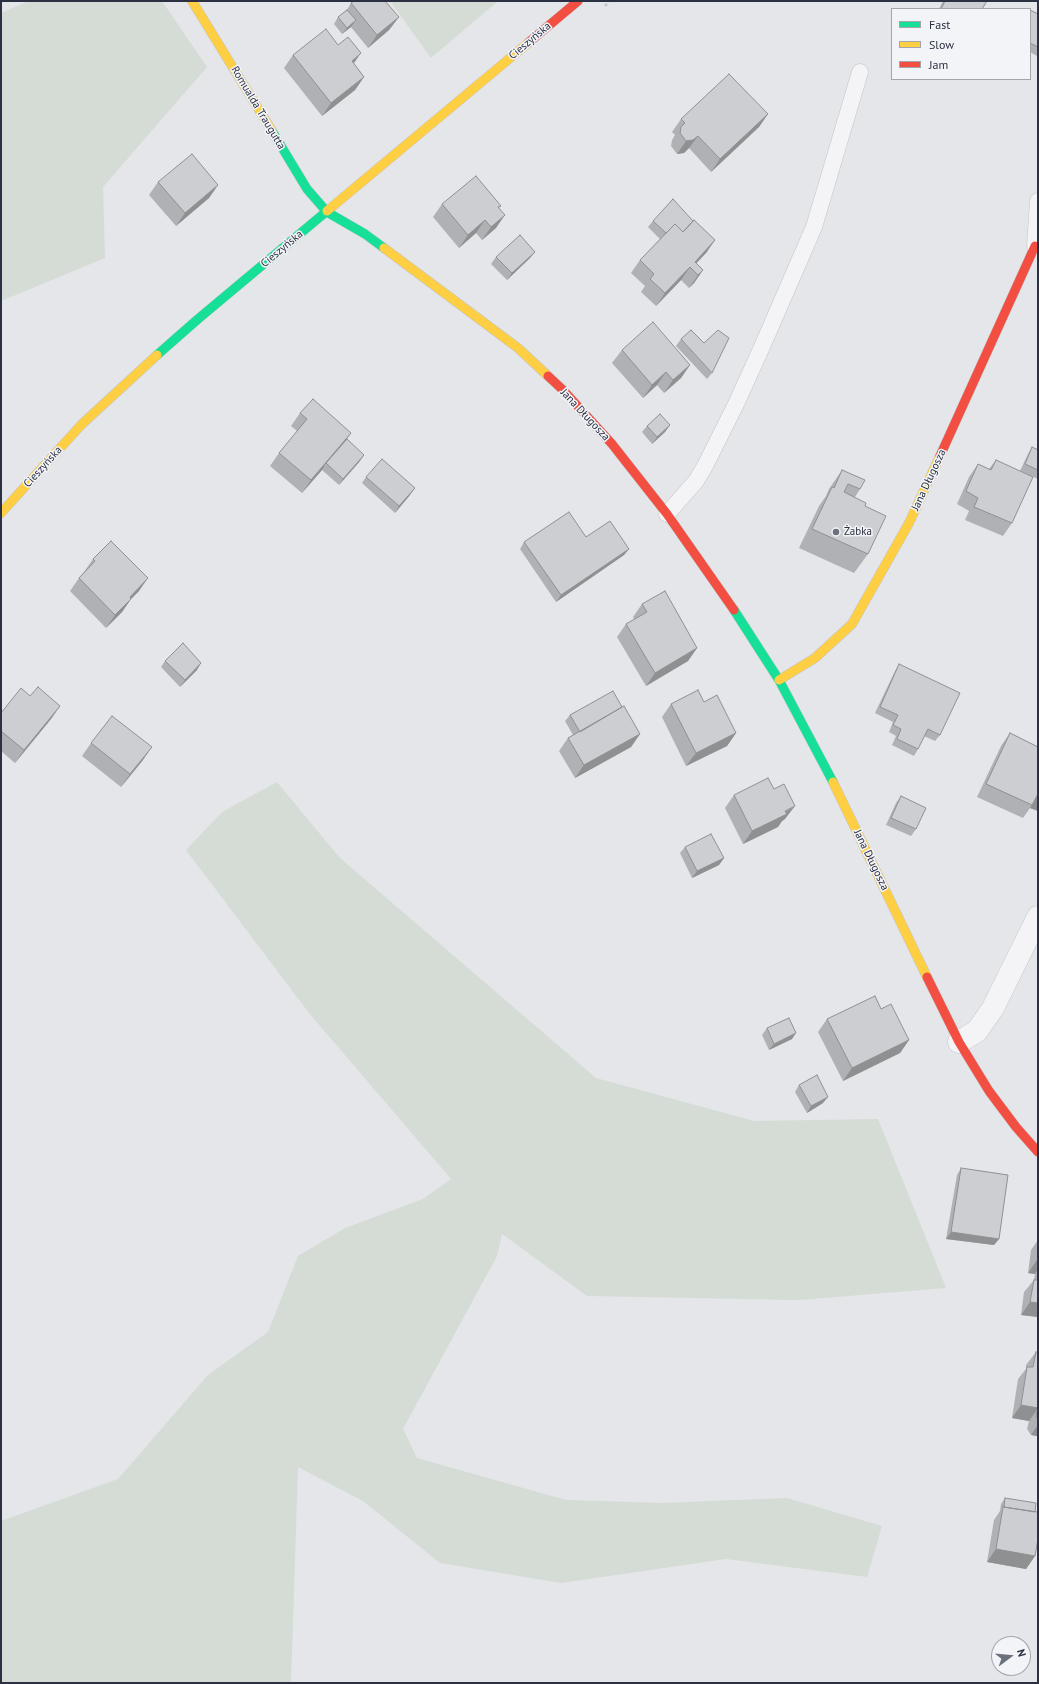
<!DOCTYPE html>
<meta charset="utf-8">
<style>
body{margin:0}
#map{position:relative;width:1039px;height:1684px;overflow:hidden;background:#e4e6e9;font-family:"PT Sans",sans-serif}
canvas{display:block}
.frame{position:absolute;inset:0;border:2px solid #2b3142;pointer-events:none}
.legend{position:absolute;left:891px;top:8px;width:140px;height:72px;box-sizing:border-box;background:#f3f4f8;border:1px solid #a3a6af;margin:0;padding:5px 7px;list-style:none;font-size:12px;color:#2b3142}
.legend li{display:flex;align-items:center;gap:8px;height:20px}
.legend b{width:20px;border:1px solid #a3a6af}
.north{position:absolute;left:991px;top:1636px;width:40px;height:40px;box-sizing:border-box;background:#f3f4f8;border:1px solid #a3a6af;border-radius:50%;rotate:74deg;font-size:11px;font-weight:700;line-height:16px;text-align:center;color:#2b3142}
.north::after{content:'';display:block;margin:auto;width:14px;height:18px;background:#6c707c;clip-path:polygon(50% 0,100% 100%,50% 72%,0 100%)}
</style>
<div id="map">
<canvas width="1039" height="1684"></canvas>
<div class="frame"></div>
<ul class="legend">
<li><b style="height:5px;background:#16e098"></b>Fast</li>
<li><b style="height:5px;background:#ffcf43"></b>Slow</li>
<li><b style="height:5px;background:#f24e42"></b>Jam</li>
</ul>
<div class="north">N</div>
</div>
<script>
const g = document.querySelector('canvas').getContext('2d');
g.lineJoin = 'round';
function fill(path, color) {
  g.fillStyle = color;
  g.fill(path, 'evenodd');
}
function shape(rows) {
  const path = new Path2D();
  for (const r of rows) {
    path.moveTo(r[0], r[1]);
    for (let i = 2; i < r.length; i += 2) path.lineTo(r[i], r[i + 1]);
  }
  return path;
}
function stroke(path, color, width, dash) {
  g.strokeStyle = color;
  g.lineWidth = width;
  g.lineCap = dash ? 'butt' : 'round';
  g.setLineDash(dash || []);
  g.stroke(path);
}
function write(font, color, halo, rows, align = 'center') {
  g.font = font + ' "PT Sans",sans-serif';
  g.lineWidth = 3;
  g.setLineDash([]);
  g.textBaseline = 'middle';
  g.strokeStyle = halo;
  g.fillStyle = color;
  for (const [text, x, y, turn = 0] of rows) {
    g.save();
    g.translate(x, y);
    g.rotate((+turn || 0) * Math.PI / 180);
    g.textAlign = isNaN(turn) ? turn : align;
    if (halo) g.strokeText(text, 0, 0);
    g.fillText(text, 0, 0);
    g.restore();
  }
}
const green = shape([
 [29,1,162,1,207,67,103,187,105,258,1,301,1,13],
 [390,1,498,1,431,58],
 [277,782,340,858,596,1078,754,1121,878,1119,946,1288,799,1300,587,1296,502,1234,497,1256,403,1429,417,1458,566,1500,663,1503,787,1498,882,1526,867,1577,726,1559,561,1583,440,1563,363,1501,298,1467,291,1683,1,1683,1,1521,118,1479,208,1375,268,1332,298,1256,345,1228,423,1199,451,1179,309,1013,186,850,222,812]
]);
const path = shape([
 [605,6,610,1]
]);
const lane = shape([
 [1035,246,1038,201],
 [667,514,696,481,705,466,736,404,761,349,814,227,860,72]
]);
const street = shape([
 [959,1042,977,1031,993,1008,1038,917]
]);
const fast = shape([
 [272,131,307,189,327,212,365,234,384,248],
 [157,355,198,319,327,211],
 [734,610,779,680,833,782]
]);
const slow = shape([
 [192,1,272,131],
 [327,211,528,43],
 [384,248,518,348,548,376],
 [1,513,82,424,157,355],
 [779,680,815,658,852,624,909,523,940,456],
 [833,782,927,977]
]);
const jam = shape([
 [528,43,578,1],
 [548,376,563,390,612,444,667,514,734,610],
 [940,456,1035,246],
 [927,977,959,1042,989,1091,1016,1127,1038,1152]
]);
const wall = shape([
 [943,1,987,1,982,9,939,9],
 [351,3,399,17,389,30,368,48,351,27,342,34,334,24,338,17,347,10],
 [1030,10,1038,14,1038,55,1037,56,1030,52],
 [293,55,354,64,364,77,355,90,322,116,284,68],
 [768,114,759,127,711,172,689,148,684,153,677,154,671,146,672,140,675,135,672,132,681,119],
 [158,182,218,185,209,198,176,226,149,195],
 [442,204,501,206,499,208,496,228,482,240,476,233,459,248,433,217],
 [653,221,693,221,715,240,706,253,696,263,703,270,694,283,689,288,681,280,656,306,641,292,645,286,631,273,640,260,660,239,648,227],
 [535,252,530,258,507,280,491,264,496,257],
 [681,339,712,373,707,379,676,346],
 [622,350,690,365,681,378,664,393,657,385,643,398,612,363],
 [300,413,347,439,360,461,339,485,322,470,302,493,270,466,279,453,297,431,291,426],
 [670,425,665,432,652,444,642,432,647,426],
 [1032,447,1037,449,1038,448,1038,479,1020,471,1028,454],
 [996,460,1012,523,1003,536,965,520,969,511,957,504,969,477,978,464,989,469],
 [842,470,860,489,855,497,865,506,868,554,854,573,799,548,819,506,826,496,829,489],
 [366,477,410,495,395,513,362,483],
 [586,537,629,549,624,555,556,602,520,549,524,542],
 [93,559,139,591,131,599,122,612,106,628,70,591,79,578,84,572],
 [642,604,697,648,688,661,646,686,617,637,626,624,634,619,633,617],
 [165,661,197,670,180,687,161,667],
 [899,664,940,735,935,741,924,736,918,749,914,756,892,745,896,736,889,732,893,722,875,713,895,671],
 [30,696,60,706,51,719,15,763,1,751,1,713],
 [704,702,736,733,727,746,686,766,662,717,671,704],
 [622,707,640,734,631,747,575,778,559,751,568,738,573,735,565,721,570,715],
 [1010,733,1038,747,1038,811,1030,808,1023,818,977,797,1001,746],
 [91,743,143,760,121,787,82,756],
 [774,789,785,819,782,821,778,827,743,844,725,808,734,795],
 [901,796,916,829,911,836,886,825,896,803],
 [685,847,724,858,719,865,692,878,680,853],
 [881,1009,909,1040,900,1053,843,1081,818,1032,827,1019],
 [767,1028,792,1039,769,1050,762,1035],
 [799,1085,823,1103,807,1113,795,1092],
 [961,1168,999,1239,994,1245,946,1239,957,1175],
 [1038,1240,1038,1317,1021,1315,1024,1292,1034,1280,1035,1274,1028,1273,1031,1250],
 [1036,1352,1038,1352,1038,1435,1037,1436,1031,1435,1027,1429,1029,1421,1012,1418,1018,1379,1026,1369,1026,1365],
 [1005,1498,1035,1512,1035,1556,1026,1569,987,1562,994,1520,1000,1511,1001,1504]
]);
const shadedWall = shape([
 [399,17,389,30,368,48,377,35],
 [356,20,351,27,342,34,347,28],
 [361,53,352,66,352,61],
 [364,77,355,90,322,116,331,103],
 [768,114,759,127,711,172,720,159],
 [698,136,689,148,684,153,677,154,686,141],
 [218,185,209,198,176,226,185,213],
 [505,215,496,228,482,240,491,227],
 [485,220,476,233,459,248,468,235],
 [715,240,706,253,691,269,695,262],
 [535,252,530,258,507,280,512,273],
 [690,267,681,280,656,306,665,293],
 [703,270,694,283,689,288,698,275],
 [690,365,681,378,664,393,673,380],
 [666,372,657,385,643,398,652,385],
 [670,425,665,432,652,444,657,437],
 [351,433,342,446,326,463,322,470,302,493,311,480],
 [364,455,360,461,339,485,343,479],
 [415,488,410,495,395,513,399,506],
 [629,549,624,555,556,602,561,595],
 [148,578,139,591,127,603,131,599,122,612,106,628,115,615,130,597],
 [697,648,688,661,646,686,655,673],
 [201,663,197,670,180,687,185,680],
 [60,706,51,719,15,763,24,750],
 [736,733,727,746,686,766,696,753],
 [640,734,631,747,575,778,584,765],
 [152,747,143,760,121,787,130,774],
 [1038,794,1038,811,1030,808],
 [795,806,785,819,782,821,778,827,743,844,752,831],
 [724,858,719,865,692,878,697,871],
 [796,1033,792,1039,769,1050,774,1044],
 [909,1040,900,1053,843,1081,852,1068],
 [828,1097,823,1103,807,1113,811,1106],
 [951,1232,999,1239,994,1245,946,1239],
 [1037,1260,1038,1260,1038,1269,1035,1274,1028,1273],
 [1030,1302,1038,1303,1038,1317,1021,1315],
 [1021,1405,1038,1408,1029,1421,1012,1418],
 [1038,1425,1038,1435,1037,1436,1031,1435],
 [996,1549,1035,1556,1026,1569,987,1562]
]);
const building = shape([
 [354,1,385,1,399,17,377,35,351,3,354,1],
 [945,1,987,1,982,9,941,9,945,1],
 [347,10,356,20,347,28,338,17,347,10],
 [1030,10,1038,14,1038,47,1030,43,1030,10],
 [326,29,338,45,348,37,361,53,352,61,364,77,331,103,293,55,326,29],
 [729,74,768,114,720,159,698,136,693,140,686,141,680,133,681,127,685,123,681,119,729,74],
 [192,154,218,185,185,213,158,182,192,154],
 [476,176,501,206,498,207,505,215,491,227,485,220,468,235,442,204,476,176],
 [673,199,693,221,683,232,675,224,666,233,653,221,673,199],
 [694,220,715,240,695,262,703,270,698,275,690,267,665,293,650,279,654,274,640,260,675,224,683,232,694,220],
 [520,235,535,252,512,273,496,257,520,235],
 [653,322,690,365,673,380,666,372,652,385,622,350,653,322],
 [691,330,704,343,718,330,729,338,712,373,681,339,691,330],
 [313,399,351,433,311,480,279,453,307,419,300,413,313,399],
 [660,414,670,425,657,437,647,426,660,414],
 [347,439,364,455,343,479,326,463,347,439],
 [1032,447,1038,450,1038,470,1025,464,1032,447],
 [382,459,415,488,399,506,366,477,382,459],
 [996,460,1033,477,1012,523,974,507,978,498,966,491,978,464,991,470,996,460],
 [842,470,865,480,860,489,848,484,844,492,866,503,865,506,886,516,868,554,812,529,832,487,834,488,842,470],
 [569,512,586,537,610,521,629,549,561,595,524,542,569,512],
 [111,541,148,578,130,597,131,599,115,615,79,578,95,561,93,559,111,541],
 [665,591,697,648,655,673,626,624,647,612,642,604,665,591],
 [183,643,201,663,185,680,165,661,183,643],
 [899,664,960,693,940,735,928,729,918,749,897,739,901,729,893,725,898,715,880,707,899,664],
 [38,687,60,706,24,750,1,731,1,713,21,688,30,696,38,687],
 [698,690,704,702,717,695,736,733,696,753,671,704,698,690],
 [613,691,622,707,580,732,570,715,613,691],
 [624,706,640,734,584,765,568,738,624,706],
 [112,716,152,747,130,774,91,743,112,716],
 [1010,733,1038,747,1038,794,1032,805,986,784,1010,733],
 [768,778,774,789,784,784,795,806,785,811,787,814,752,831,734,795,768,778],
 [901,796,926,808,916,829,891,818,901,796],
 [711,834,724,858,697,871,685,847,711,834],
 [875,996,881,1009,891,1004,909,1040,852,1068,827,1019,875,996],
 [789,1018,796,1033,774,1044,767,1028,789,1018],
 [817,1075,828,1097,811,1106,799,1085,817,1075],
 [961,1168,1008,1175,999,1239,951,1232,961,1168],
 [1034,1280,1038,1280,1038,1303,1030,1302,1034,1280],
 [1036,1352,1038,1352,1038,1419,1036,1416,1038,1408,1021,1405,1027,1367,1033,1367,1036,1352],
 [1005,1498,1036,1503,1035,1512,1004,1507,1005,1498],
 [1003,1507,1038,1512,1038,1539,1035,1556,996,1549,1003,1507]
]);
const markers = [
 [836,532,4,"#6c707c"]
];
const streetNames = [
 ["Cieszyńska",530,41,-40],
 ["Romualda Traugutta",258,108,59],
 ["Cieszyńska",282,249,-40],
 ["Jana Długosza",585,415,47],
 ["Cieszyńska",43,467,-48],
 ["Jana Długosza",929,480,-65],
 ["Jana Długosza",871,860,64]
];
const poiNames = [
 ["Żabka",844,532]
];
fill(green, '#d4dcd5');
stroke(lane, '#c2c4c7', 17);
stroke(street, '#c2c4c7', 23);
stroke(fast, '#c2c4c7', 10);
stroke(slow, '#c2c4c7', 10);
stroke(jam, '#c2c4c7', 10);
stroke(path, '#c4c4c9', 2.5, [3, 3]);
stroke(lane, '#f4f4f6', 16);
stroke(street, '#f4f4f6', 22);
stroke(fast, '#16e098', 9);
stroke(slow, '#ffcf43', 9);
stroke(jam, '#f24e42', 9);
fill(wall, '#afb1b4');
fill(shadedWall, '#8f9092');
fill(building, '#ccced1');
stroke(building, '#8f9092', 1);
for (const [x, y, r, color] of markers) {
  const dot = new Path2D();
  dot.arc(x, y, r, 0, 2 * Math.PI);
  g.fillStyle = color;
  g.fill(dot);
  stroke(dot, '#f3f4f8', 1.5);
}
write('11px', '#2b3142', '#f3f4f8', streetNames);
write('11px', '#2b3142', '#f3f4f8', poiNames, 'left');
</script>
